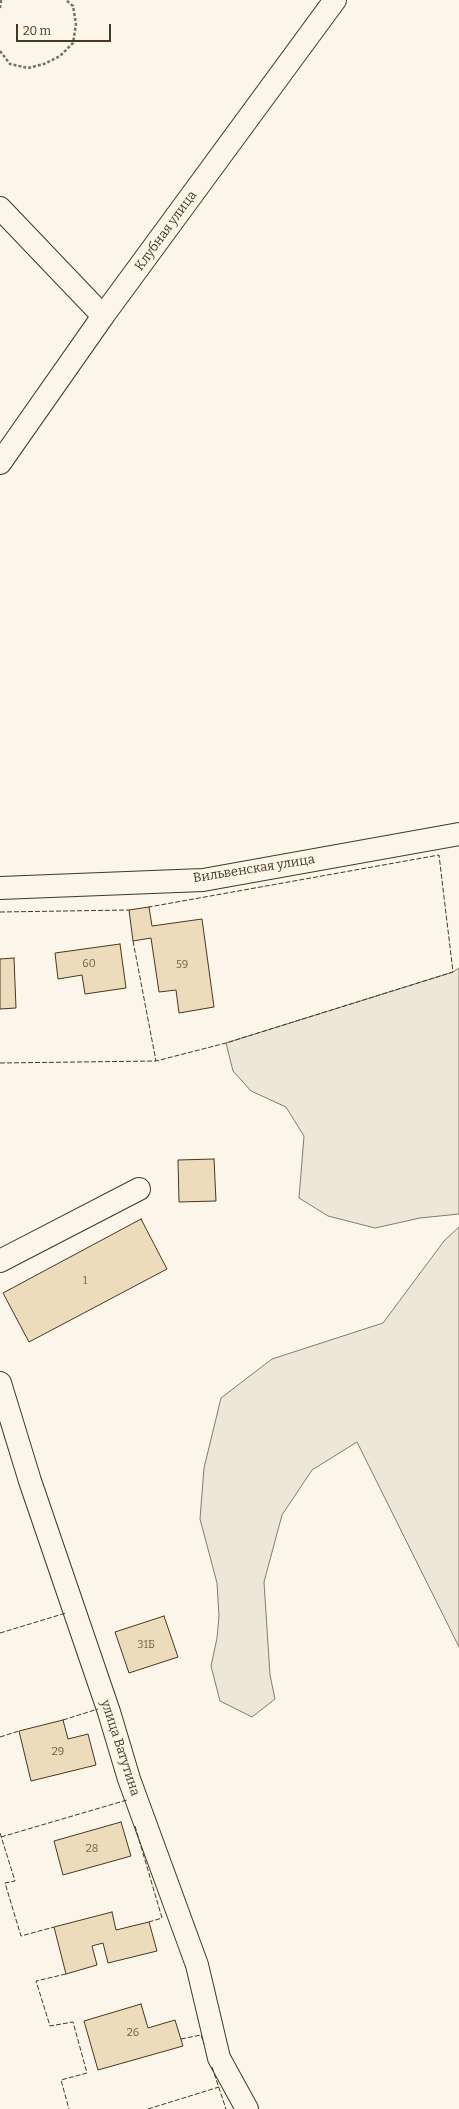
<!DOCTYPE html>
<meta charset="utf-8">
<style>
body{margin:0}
#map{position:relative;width:459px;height:2109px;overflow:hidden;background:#fbf6e9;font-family:Bitter,serif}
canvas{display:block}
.scale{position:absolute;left:16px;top:24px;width:95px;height:18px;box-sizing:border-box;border:2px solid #4a3520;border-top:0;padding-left:5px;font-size:12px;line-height:14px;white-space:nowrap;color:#4a3520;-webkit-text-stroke:3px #fbf6e9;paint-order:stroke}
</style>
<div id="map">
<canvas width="459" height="2109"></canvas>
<div class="scale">20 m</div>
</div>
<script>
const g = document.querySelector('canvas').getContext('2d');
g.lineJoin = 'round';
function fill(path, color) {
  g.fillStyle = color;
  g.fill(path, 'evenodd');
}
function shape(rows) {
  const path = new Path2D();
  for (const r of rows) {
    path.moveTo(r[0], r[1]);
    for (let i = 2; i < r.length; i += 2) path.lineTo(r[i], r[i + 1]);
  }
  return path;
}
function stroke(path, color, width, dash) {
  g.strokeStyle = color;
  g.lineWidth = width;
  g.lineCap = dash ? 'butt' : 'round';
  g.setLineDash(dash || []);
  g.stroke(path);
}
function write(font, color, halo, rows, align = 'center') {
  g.font = font + ' Bitter,serif';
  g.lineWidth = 3;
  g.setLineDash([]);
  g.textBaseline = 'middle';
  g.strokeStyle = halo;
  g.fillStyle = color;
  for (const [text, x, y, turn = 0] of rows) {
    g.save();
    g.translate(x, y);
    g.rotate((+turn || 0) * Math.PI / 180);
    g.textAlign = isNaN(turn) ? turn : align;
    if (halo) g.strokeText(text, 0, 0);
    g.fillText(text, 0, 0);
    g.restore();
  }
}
const green = shape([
 [459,968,459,1214,420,1218,375,1228,328,1216,299,1198,304,1136,286,1107,251,1091,233,1071,226,1043,453,972,459,968],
 [459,1227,459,1647,357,1442,312,1470,282,1515,264,1582,270,1675,275,1699,252,1717,220,1701,211,1666,217,1638,219,1616,217,1583,200,1519,204,1468,221,1398,272,1359,383,1323,444,1241,459,1227]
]);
const building = shape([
 [149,907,152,926,202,919,214,1007,179,1013,176,990,159,992,151,938,133,941,129,910,149,907],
 [120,944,126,988,85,994,82,975,58,979,55,953,120,944],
 [14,958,16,1008,0,1009,0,959,14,958],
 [214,1159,216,1201,179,1202,178,1160,214,1159],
 [141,1219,167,1269,29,1342,3,1293,141,1219],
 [164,1616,178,1657,129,1673,115,1632,164,1616],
 [63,1720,68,1739,88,1734,96,1765,31,1781,19,1731,63,1720],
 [121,1822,131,1856,63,1875,54,1841,121,1822],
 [112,1912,116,1930,149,1922,157,1951,108,1963,103,1943,92,1946,97,1965,66,1974,54,1927,112,1912],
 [141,2004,148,2028,175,2020,183,2046,98,2070,84,2021,141,2004]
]);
const path = shape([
 [0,8,1,0],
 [0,51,10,64,28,68,44,64,60,56,73,43,76,24,73,6,66,0]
]);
const minor = shape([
 [0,208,103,316],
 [0,888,203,880,459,834],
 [0,1261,139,1189],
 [0,1383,30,1481,109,1712,129,1779,197,1965,219,2058,247,2109]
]);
const major = shape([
 [0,463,103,316,335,0]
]);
const fence = shape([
 [0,912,129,910],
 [133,941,156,1061],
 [0,1063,156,1061,226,1043,453,972,439,855,149,907],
 [0,1633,66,1613],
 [63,1720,98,1709],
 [0,1737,19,1731],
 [135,1826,162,1918,149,1922],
 [0,1833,15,1881,5,1883,21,1936,54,1927],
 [1,1837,127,1800],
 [66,1974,36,1981,50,2026,73,2022,87,2073,61,2080,69,2109],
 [181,2039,201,2035,204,2044],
 [212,2067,226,2109],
 [148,2109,219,2087]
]);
const numberNames = [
 ["60",89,964],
 ["59",182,965],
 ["1",85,1281],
 ["31Б",146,1645],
 ["29",58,1752],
 ["28",92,1849],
 ["26",133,2033]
];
const streetNames = [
 ["Клубная улица",166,231,-54],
 ["Вильвенская улица",254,869,-9],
 ["улица Ватутина",120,1748,72]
];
fill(green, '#ede6d9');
stroke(green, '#887966', 1);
fill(building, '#ecdcbc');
stroke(building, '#4a3520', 1);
stroke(minor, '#4a3520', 24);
stroke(major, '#4a3520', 24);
stroke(path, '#7f6f5c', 2.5, [3, 2]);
stroke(minor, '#fbf6e9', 22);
stroke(major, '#fbf6e9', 22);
stroke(fence, '#4a3520', 1, [5, 2]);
write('11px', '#725f47', null, numberNames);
write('13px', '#4a3520', '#fbf6e9', streetNames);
</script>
